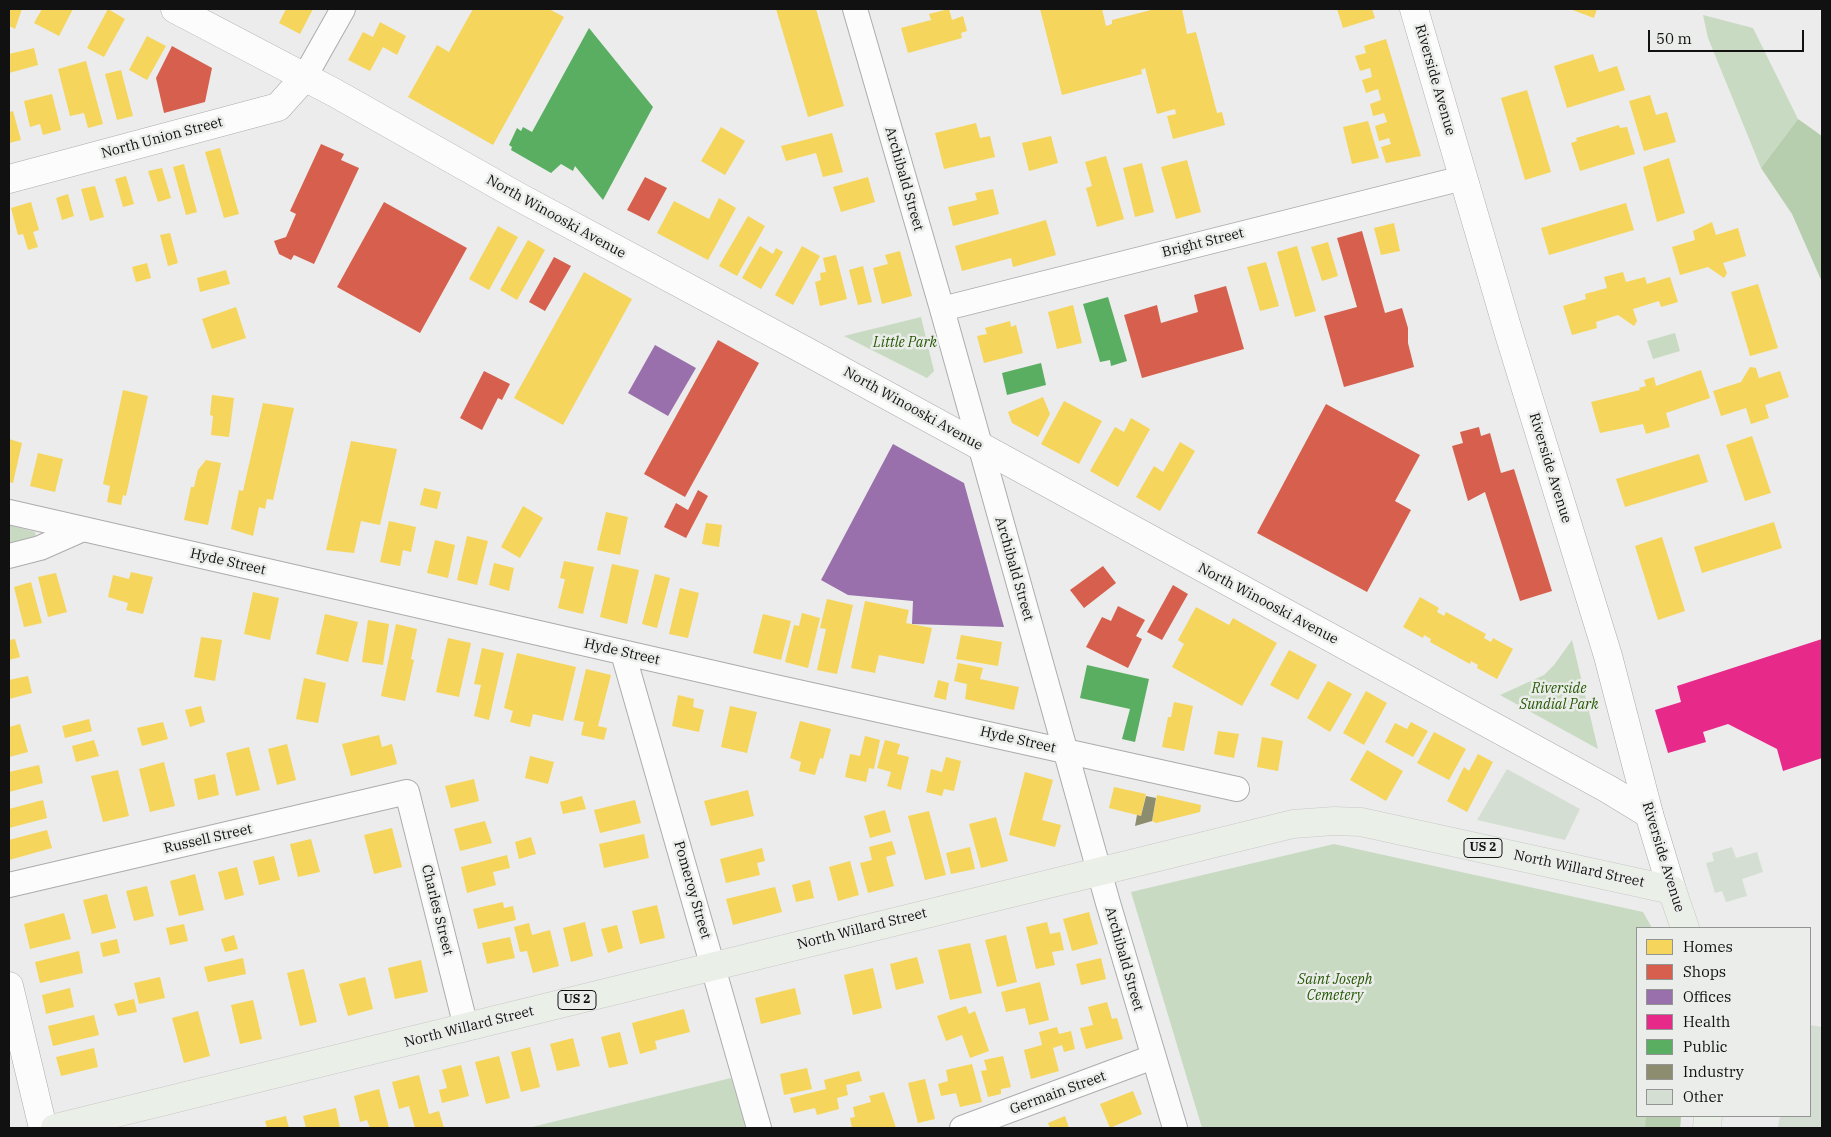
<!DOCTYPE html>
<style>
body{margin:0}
#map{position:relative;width:1831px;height:1137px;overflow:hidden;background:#ebeceb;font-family:"IBM Plex Serif",serif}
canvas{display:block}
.frame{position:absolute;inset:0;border:10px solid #101110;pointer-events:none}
.legend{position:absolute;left:1636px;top:927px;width:175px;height:190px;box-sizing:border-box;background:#ebedea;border:1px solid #939593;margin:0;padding:6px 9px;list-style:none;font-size:15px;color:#101110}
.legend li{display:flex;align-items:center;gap:10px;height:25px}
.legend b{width:25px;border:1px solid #939593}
.scale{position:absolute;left:1648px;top:30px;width:156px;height:22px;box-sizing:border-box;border:2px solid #101110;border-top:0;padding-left:6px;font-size:15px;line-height:18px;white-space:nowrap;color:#101110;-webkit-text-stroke:4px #ebedea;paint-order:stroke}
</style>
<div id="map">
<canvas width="1831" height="1137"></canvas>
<div class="frame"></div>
<ul class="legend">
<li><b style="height:14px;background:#f6d55c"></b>Homes</li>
<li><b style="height:14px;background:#d6604d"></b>Shops</li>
<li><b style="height:14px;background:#9970ab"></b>Offices</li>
<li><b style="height:14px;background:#e7298a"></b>Health</li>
<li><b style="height:14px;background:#5aae61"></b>Public</li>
<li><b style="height:14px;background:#8c8c6e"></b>Industry</li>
<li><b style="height:14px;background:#d5ded2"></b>Other</li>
</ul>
<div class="scale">50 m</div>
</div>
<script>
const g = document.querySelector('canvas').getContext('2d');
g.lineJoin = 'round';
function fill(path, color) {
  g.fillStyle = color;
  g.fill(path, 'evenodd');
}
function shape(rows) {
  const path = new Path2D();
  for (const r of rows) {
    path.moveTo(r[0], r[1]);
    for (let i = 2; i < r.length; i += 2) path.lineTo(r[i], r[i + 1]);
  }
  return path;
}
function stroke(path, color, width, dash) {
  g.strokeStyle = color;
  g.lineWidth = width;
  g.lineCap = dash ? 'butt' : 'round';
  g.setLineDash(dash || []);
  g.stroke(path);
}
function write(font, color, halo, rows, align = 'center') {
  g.font = font + ' "IBM Plex Serif",serif';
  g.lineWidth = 5;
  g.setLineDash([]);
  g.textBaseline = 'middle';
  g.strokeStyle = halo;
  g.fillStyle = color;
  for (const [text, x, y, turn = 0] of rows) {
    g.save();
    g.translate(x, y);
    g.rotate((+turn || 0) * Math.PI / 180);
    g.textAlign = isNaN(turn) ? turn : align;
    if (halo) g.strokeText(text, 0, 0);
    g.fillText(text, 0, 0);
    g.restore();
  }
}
const green = shape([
 [1703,15,1753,28,1798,119,1761,168,1708,38],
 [921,317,934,371,927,378,844,336],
 [1675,333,1680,351,1653,359,1647,341],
 [9,525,35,532,36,537,9,543],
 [1572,640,1598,749,1500,695,1544,675,1554,665],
 [1334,844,1643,912,1652,928,1637,928,1637,1116,1681,1116,1680,1128,1202,1128,1131,892],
 [731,1078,746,1128,528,1128]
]);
const forest = shape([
 [1798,119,1822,136,1822,282,1792,214,1761,168],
 [1646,1116,1681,1116,1680,1128,1645,1128]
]);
const homes = shape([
 [9,9,22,9,15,29,9,26],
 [42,9,73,9,59,36,34,23],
 [108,9,125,19,104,57,87,48],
 [286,9,313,9,300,34,279,23],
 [473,9,549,9,564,17,493,145,408,97,437,45,449,52],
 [776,9,816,9,844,106,808,117],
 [949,9,952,20,963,16,967,31,961,33,962,38,908,53,901,28,931,20,929,14],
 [1040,9,1102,9,1106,26,1112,24,1112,20,1155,9,1182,9,1187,34,1196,32,1217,113,1222,112,1225,125,1173,139,1167,116,1176,114,1175,109,1157,114,1145,68,1141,70,1142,74,1062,95],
 [1337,9,1372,9,1375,18,1343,28],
 [1570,9,1597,9,1594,18],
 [380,22,406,36,397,55,383,47,370,71,348,60,363,32,373,37],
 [147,36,166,46,147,80,129,70],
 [1386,39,1421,156,1386,163,1381,147,1391,144,1389,138,1379,141,1375,126,1387,122,1384,113,1373,116,1370,104,1381,100,1378,89,1366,93,1362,80,1372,77,1370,68,1360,71,1355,56,1366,53,1364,46],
 [34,48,38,65,9,73,9,54],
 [1593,54,1599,72,1617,66,1625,90,1567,108,1554,66],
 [86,61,103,124,88,128,84,113,70,116,58,69],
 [121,70,133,116,117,120,105,74],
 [1527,90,1551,172,1525,180,1501,98],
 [52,94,61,130,43,135,40,124,30,127,24,101],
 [1650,95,1656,115,1667,112,1676,142,1644,151,1629,101],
 [13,111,21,140,9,143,9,112],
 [1368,121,1379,158,1352,164,1343,127],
 [976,123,980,138,990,136,995,157,944,169,935,133],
 [1619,125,1620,128,1627,127,1635,154,1580,171,1571,143,1577,141,1576,138],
 [721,127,745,141,725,175,701,161],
 [832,133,843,172,823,177,816,153,786,161,781,146],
 [1051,136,1058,163,1029,171,1022,143],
 [220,148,239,214,224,218,205,152],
 [1106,156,1124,219,1097,227,1086,188,1092,186,1085,162],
 [1669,158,1685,213,1657,222,1643,167],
 [1187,160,1201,212,1176,219,1161,167],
 [1142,163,1154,212,1135,217,1123,168],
 [184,164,197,212,186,215,173,167],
 [162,168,171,198,158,202,148,171],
 [126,176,134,204,123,207,115,179],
 [868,177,875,202,841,212,833,187],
 [95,186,104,217,90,221,81,189],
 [993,189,999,214,953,226,948,207,977,200,975,193],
 [68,194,74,216,62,220,56,198],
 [719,198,736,208,708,260,657,233,674,201,709,219],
 [31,202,39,230,33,232,38,247,28,250,23,234,18,235,11,208],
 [1626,203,1634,230,1549,255,1541,228],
 [748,216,765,226,737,276,719,266],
 [1046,220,1056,255,1013,267,1011,258,962,271,955,246],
 [1712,222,1716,235,1738,228,1746,256,1723,263,1727,273,1724,278,1708,267,1680,275,1672,247,1695,240,1693,231],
 [1394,223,1400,251,1381,255,1374,228],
 [498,226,518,237,489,290,469,279],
 [170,233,178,263,168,266,160,235],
 [528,240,545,250,517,300,500,290],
 [1328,242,1338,276,1322,281,1311,247],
 [760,246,773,254,776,248,783,252,761,289,742,278],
 [802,246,820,256,793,305,775,295],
 [1297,246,1316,311,1295,317,1277,252],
 [900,251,912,296,882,304,873,268,888,264,885,255],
 [836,255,847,299,820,306,815,282,821,280,820,273,826,272,823,258],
 [1266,262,1279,306,1260,311,1247,267],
 [147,263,151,278,136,282,132,267],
 [863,266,872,302,858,305,849,270],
 [226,270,230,284,200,292,197,278],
 [584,272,632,299,563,425,514,398],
 [1623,272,1626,282,1645,277,1647,284,1670,277,1678,302,1661,307,1659,301,1633,309,1637,321,1634,326,1618,315,1596,322,1597,328,1572,335,1563,306,1586,299,1585,294,1607,288,1604,277],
 [1758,284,1778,348,1750,356,1731,292],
 [1073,305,1082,343,1057,349,1048,312],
 [236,307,246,338,212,349,202,319],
 [1010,321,1011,327,1016,325,1023,353,984,363,977,336,987,334,985,328],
 [1750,367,1756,368,1759,378,1780,371,1789,397,1765,405,1769,418,1751,424,1746,408,1721,416,1713,391,1741,382],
 [1701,370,1710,398,1666,413,1670,427,1646,434,1643,424,1600,433,1591,402,1640,390,1639,388,1646,386,1644,380,1654,377,1656,386],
 [123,390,148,396,126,496,123,495,121,505,107,502,110,486,103,484],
 [212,395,234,398,229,437,211,435,213,416,210,415],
 [1043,397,1050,414,1038,437,1012,423,1008,412],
 [1064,401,1102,421,1079,464,1041,444],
 [263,403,294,408,273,500,267,499,265,509,259,507,253,536,231,529,239,490,243,491],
 [1131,418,1150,429,1118,487,1090,471,1115,427,1124,432],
 [1752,436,1771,493,1745,501,1726,445],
 [9,439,22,443,13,483,9,482],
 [351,441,397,449,380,525,361,521,354,553,326,550],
 [1180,442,1195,451,1160,511,1136,497,1154,466,1163,472],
 [38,453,63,459,55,492,30,486],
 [1699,454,1708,482,1625,507,1616,479],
 [206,460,221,463,208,525,184,520,191,487,194,487,198,470],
 [424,488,441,492,437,509,420,505],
 [523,506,543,518,520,558,501,547],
 [606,512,628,517,620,555,597,550],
 [389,521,416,527,411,552,403,550,400,566,380,562],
 [1774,522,1782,548,1702,573,1694,547],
 [706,523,722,525,719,547,702,544],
 [467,536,488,541,477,585,457,580],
 [1662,537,1685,611,1658,620,1635,546],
 [435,540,455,545,448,578,427,573],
 [564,561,594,567,583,614,558,608,565,579,560,578],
 [494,563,514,568,509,591,489,585],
 [612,564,639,570,627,624,600,617],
 [131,572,153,577,143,614,126,610,128,603,108,597,113,575,129,579],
 [56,573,67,612,48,617,38,577],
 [655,574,670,578,657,628,642,624],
 [31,582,42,623,24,627,14,587],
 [680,588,699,593,688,638,669,634],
 [253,592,279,598,270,640,244,634],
 [1420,597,1439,608,1437,612,1444,616,1446,612,1486,634,1484,638,1491,642,1493,638,1513,649,1497,679,1477,668,1478,665,1471,661,1470,664,1430,642,1431,639,1424,635,1423,638,1403,627],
 [827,599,853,605,837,674,817,670,826,629,820,628],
 [865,601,909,610,906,623,932,628,924,664,879,655,875,673,851,668],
 [1196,607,1229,625,1233,618,1277,643,1242,706,1172,667,1184,644,1178,640],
 [802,613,820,618,808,668,785,662,794,625,799,626],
 [325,614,358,622,348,662,316,654],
 [763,614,791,621,781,660,753,653],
 [368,620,389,624,383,665,362,662],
 [396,624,417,629,411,659,414,660,405,701,381,696],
 [961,635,1002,642,998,666,956,659],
 [201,637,222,640,215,681,194,677],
 [448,638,471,643,459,697,436,692],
 [15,639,20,657,9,660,9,640],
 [482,648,504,653,489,720,474,716,481,685,474,684],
 [1289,650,1317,665,1298,700,1270,685],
 [517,653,576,667,563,721,533,714,530,727,510,722,513,711,504,708],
 [958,663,983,668,980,679,1019,687,1014,710,965,699,967,684,954,681],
 [586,669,611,675,598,726,607,728,604,740,581,735,584,722,574,720],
 [28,676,32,693,9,699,9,680],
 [304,678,326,683,318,723,296,719],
 [938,680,949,683,946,700,934,697],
 [1328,681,1352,694,1330,732,1307,718],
 [1366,691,1387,703,1364,745,1343,733],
 [678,695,694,699,693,707,704,710,699,732,672,726],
 [1174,702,1193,706,1184,751,1162,747,1168,717,1171,717],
 [201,706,205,722,190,727,185,710],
 [730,706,757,712,747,753,721,747],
 [89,719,92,731,65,738,62,726],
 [800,721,831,729,823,759,820,758,815,775,799,771,801,762,790,758],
 [163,722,168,739,142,746,137,728],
 [1411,722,1428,731,1413,757,1385,742,1395,723,1407,729],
 [20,724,28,752,9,757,9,727],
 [1218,731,1239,734,1234,758,1214,754],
 [1434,732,1466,749,1449,780,1417,763],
 [379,735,382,747,392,744,397,764,351,776,342,744],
 [865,736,880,740,874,769,869,768,866,782,845,777,850,754,860,756],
 [1262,737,1283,741,1278,771,1257,767],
 [94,740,99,756,76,762,72,746],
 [885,740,900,744,897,754,909,757,901,790,887,786,891,772,877,768],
 [287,744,296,780,277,785,268,749],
 [249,747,260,790,236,796,226,753],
 [1367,750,1403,771,1386,801,1350,780],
 [1478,754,1493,762,1467,812,1447,801,1464,767,1469,771],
 [530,756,554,762,548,784,525,778],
 [946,757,961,761,954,791,944,789,942,796,926,792,931,769,942,772],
 [164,762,175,806,150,812,139,769],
 [39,765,43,783,9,792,9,772],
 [118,770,129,816,103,822,91,776],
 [1025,772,1053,780,1042,820,1061,825,1055,847,1009,835],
 [215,774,219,795,198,800,194,779],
 [474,779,479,801,451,808,445,786],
 [1114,787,1146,794,1141,816,1109,808],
 [748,790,754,816,711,826,704,801],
 [1157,795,1201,805,1200,812,1156,823,1152,821],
 [582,796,586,809,563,814,560,802],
 [43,800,47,818,9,828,9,809],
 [635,800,641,823,600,833,594,810],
 [885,810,891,832,870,838,864,816],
 [929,811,946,875,925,880,908,816],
 [996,817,1008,861,981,868,969,824],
 [485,821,492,843,460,851,454,829],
 [392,828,402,867,374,874,364,835],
 [47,830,52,848,9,860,9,840],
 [644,834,649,858,604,868,599,844],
 [531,837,536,854,519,859,515,842],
 [311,839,320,872,298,877,290,844],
 [892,841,896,854,886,857,894,886,868,893,860,863,872,860,869,847],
 [970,847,975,869,951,874,946,853],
 [762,848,765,861,757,863,760,875,726,883,720,859],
 [507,855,510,868,493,872,496,885,467,893,461,867],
 [274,856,280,880,259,885,253,861],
 [850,861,859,895,838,901,829,867],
 [237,867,244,895,225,900,218,872],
 [195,874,204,910,179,916,170,881],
 [810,880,814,898,796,902,792,885],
 [147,886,154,916,134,921,126,891],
 [775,887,782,912,733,925,726,899],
 [107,894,116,928,92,934,83,900],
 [503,902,504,908,513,906,516,920,478,929,473,909],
 [657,905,665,938,640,944,632,911],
 [1089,912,1098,944,1072,951,1063,919],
 [64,913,71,939,30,949,24,924],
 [585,922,593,956,571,962,563,928],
 [1047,922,1050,934,1060,932,1064,950,1052,952,1055,965,1036,969,1026,927],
 [529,923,532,935,550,930,559,966,533,973,527,951,520,952,514,927],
 [184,924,188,941,170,945,166,928],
 [617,925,623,948,608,953,601,929],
 [234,935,238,949,225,952,221,939],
 [1006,935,1017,982,997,987,985,940],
 [510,937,515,958,487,964,482,943],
 [117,939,120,953,103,957,100,943],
 [970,943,982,993,950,1000,938,950],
 [79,951,83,973,40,983,35,962],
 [917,957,924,983,896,990,890,964],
 [243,958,246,974,208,982,204,967],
 [1101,958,1106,979,1081,985,1076,964],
 [421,960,428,992,395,999,388,968],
 [873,968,882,1008,853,1015,844,975],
 [304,969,317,1022,300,1026,287,973],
 [160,977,165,998,139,1004,134,983],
 [365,977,373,1009,348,1016,339,984],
 [1040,982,1049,1020,1029,1025,1025,1008,1006,1012,1001,992],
 [70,988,74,1007,46,1014,42,995],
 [795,988,801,1014,761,1024,755,998],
 [134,999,137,1012,118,1016,114,1004],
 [253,1000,262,1039,240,1044,231,1005],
 [1107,1002,1112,1019,1117,1018,1123,1039,1086,1049,1080,1028,1093,1025,1088,1007],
 [966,1006,969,1014,975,1011,989,1051,970,1058,962,1035,946,1041,937,1016],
 [684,1009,690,1032,655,1041,657,1049,640,1054,632,1023],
 [198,1011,210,1056,184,1063,172,1018],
 [94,1015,99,1035,53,1046,48,1026],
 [1057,1027,1059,1034,1071,1031,1075,1049,1064,1052,1062,1045,1053,1048,1059,1071,1031,1079,1024,1050,1042,1045,1039,1032],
 [620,1032,628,1064,609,1068,601,1037],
 [573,1038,580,1066,557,1071,550,1044],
 [530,1047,540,1087,521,1092,511,1052],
 [94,1048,98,1067,61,1076,56,1057],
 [499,1056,510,1098,486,1104,475,1062],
 [1003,1056,1011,1087,1001,1089,1001,1094,988,1097,981,1071,987,1070,984,1060],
 [972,1064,982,1102,960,1107,956,1093,941,1096,938,1084,948,1081,946,1070],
 [461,1065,469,1096,442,1103,439,1090,447,1088,442,1070],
 [807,1068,812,1089,784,1095,780,1074],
 [859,1071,862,1081,846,1085,848,1095,837,1098,839,1109,817,1115,815,1108,794,1113,790,1098,826,1089,824,1080],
 [419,1075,429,1114,439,1111,444,1128,415,1128,409,1106,399,1109,392,1082],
 [925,1079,935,1119,918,1123,908,1083],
 [379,1089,389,1128,370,1128,367,1120,360,1122,354,1096],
 [1133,1091,1142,1114,1110,1128,1100,1104],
 [884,1092,896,1128,852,1128,850,1118,855,1117,853,1107,871,1102,869,1096],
 [336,1108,340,1128,306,1128,303,1116],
 [286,1116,289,1128,267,1128,265,1121],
 [1065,1116,1069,1128,1050,1128,1048,1123]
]);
const shops = shape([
 [172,46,212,68,205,102,164,113,156,78],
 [321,144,344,154,341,160,359,168,314,264,294,255,291,260,279,254,274,241,286,237,296,214,290,211],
 [645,177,667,188,649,221,627,210],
 [384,202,467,248,420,333,337,287],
 [1362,231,1385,313,1402,308,1408,328,1408,343,1414,367,1344,387,1324,316,1357,307,1337,238],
 [554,257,571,266,545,311,529,302],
 [1226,286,1244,349,1142,378,1124,315,1157,305,1161,323,1198,312,1194,295],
 [718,340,759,363,685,497,644,474],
 [484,371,510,384,502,400,498,398,482,430,460,418],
 [1326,404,1420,455,1395,501,1411,510,1367,592,1257,533],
 [1479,427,1481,436,1490,433,1501,473,1514,469,1552,591,1520,601,1485,492,1468,501,1452,446,1463,443,1460,432],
 [698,490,708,496,686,538,664,527,676,503,688,510],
 [1103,566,1116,583,1084,608,1070,590],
 [1173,585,1188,594,1162,640,1147,632],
 [1118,606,1145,620,1136,636,1142,639,1128,668,1086,647,1102,617,1111,621]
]);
const offices = shape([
 [655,345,696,368,668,416,628,393],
 [893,444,964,483,1004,627,912,624,913,601,848,595,821,580]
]);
const health = shape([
 [1822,639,1822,758,1783,771,1777,749,1728,724,1703,732,1706,742,1668,753,1655,710,1681,702,1677,686]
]);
const public = shape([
 [589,28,653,107,603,200,575,166,573,171,561,164,551,173,511,150,512,147,509,145,517,128,521,131,523,127,532,132],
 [1108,297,1127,361,1111,366,1110,360,1100,362,1083,304],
 [1041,363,1046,385,1007,395,1002,373],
 [1087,665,1149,679,1135,742,1122,739,1130,709,1080,698]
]);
const industry = shape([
 [1146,796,1156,798,1152,821,1135,826,1137,815,1141,816]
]);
const building = shape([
 [1507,769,1580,809,1565,840,1477,820],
 [1732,847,1736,858,1757,852,1763,872,1742,879,1747,896,1726,902,1722,891,1715,893,1706,863,1714,861,1712,853],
 [1810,1025,1822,1027,1822,1128,1778,1128,1780,1116,1810,1116]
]);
const minor = shape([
 [855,9,942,309,1108,903,1175,1128],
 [304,78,343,9],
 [942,309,1463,178],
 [9,512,775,687,1237,789],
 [9,556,40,548,83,529],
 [623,653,759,1128],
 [9,885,407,792,466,1027],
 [962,1128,1153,1057]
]);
const tertiary = shape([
 [1414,9,1509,334,1608,656,1649,814],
 [9,986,43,1128]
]);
const secondary = shape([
 [175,9,335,93,519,197,804,350,1608,789,1649,814,1672,890],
 [9,179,278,107,304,78]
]);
const primary = shape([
 [55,1128,1293,824,1334,821,1361,822,1672,890,1685,928],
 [1707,1128,1708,1116]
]);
const shields = [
 [1483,848,38],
 [577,1000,38]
];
const shieldNames = [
 ["US 2",1483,848],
 ["US 2",577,1000]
];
const streetNames = [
 ["Riverside Avenue",1435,80,74],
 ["North Union Street",162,138,-15],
 ["Archibald Street",904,179,74],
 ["North Winooski Avenue",556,217,29],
 ["Bright Street",1203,243,-14],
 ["North Winooski Avenue",913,409,29],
 ["Riverside Avenue",1550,468,73],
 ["Hyde Street",228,562,13],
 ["Archibald Street",1014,569,74],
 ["North Winooski Avenue",1268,604,28],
 ["Hyde Street",622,652,13],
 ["Hyde Street",1018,740,13],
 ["Russell Street",208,839,-13],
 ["Riverside Avenue",1663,857,73],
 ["North Willard Street",1579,869,12],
 ["Pomeroy Street",692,890,74],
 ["Charles Street",437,910,76],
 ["North Willard Street",862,929,-14],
 ["Archibald Street",1124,959,74],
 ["North Willard Street",469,1027,-14],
 ["Germain Street",1058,1093,-20]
];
const parkNames = [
 ["Little Park",905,343],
 ["Riverside",1559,689],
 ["Sundial Park",1559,705],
 ["Saint Joseph",1335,980],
 ["Cemetery",1335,996]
];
fill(green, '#c9dac3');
fill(forest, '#b7ceae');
fill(homes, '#f6d55c');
fill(shops, '#d6604d');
fill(offices, '#9970ab');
fill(health, '#e7298a');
fill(public, '#5aae61');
fill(industry, '#8c8c6e');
fill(building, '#d5ded2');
stroke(minor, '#abacab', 26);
stroke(tertiary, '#abacab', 29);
stroke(secondary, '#abacab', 29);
stroke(primary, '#c8c8c8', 29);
stroke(minor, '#fcfcfc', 24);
stroke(tertiary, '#fcfcfc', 28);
stroke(secondary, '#fcfcfc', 28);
stroke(primary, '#eaefe8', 28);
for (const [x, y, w] of shields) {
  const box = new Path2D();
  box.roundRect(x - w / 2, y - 9.5, w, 19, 4);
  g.fillStyle = '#ebedea';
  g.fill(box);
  stroke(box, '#101110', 1);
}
write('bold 12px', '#101110', null, shieldNames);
write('14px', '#101110', '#ebedea', streetNames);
write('italic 14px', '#265806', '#ebedea', parkNames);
</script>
